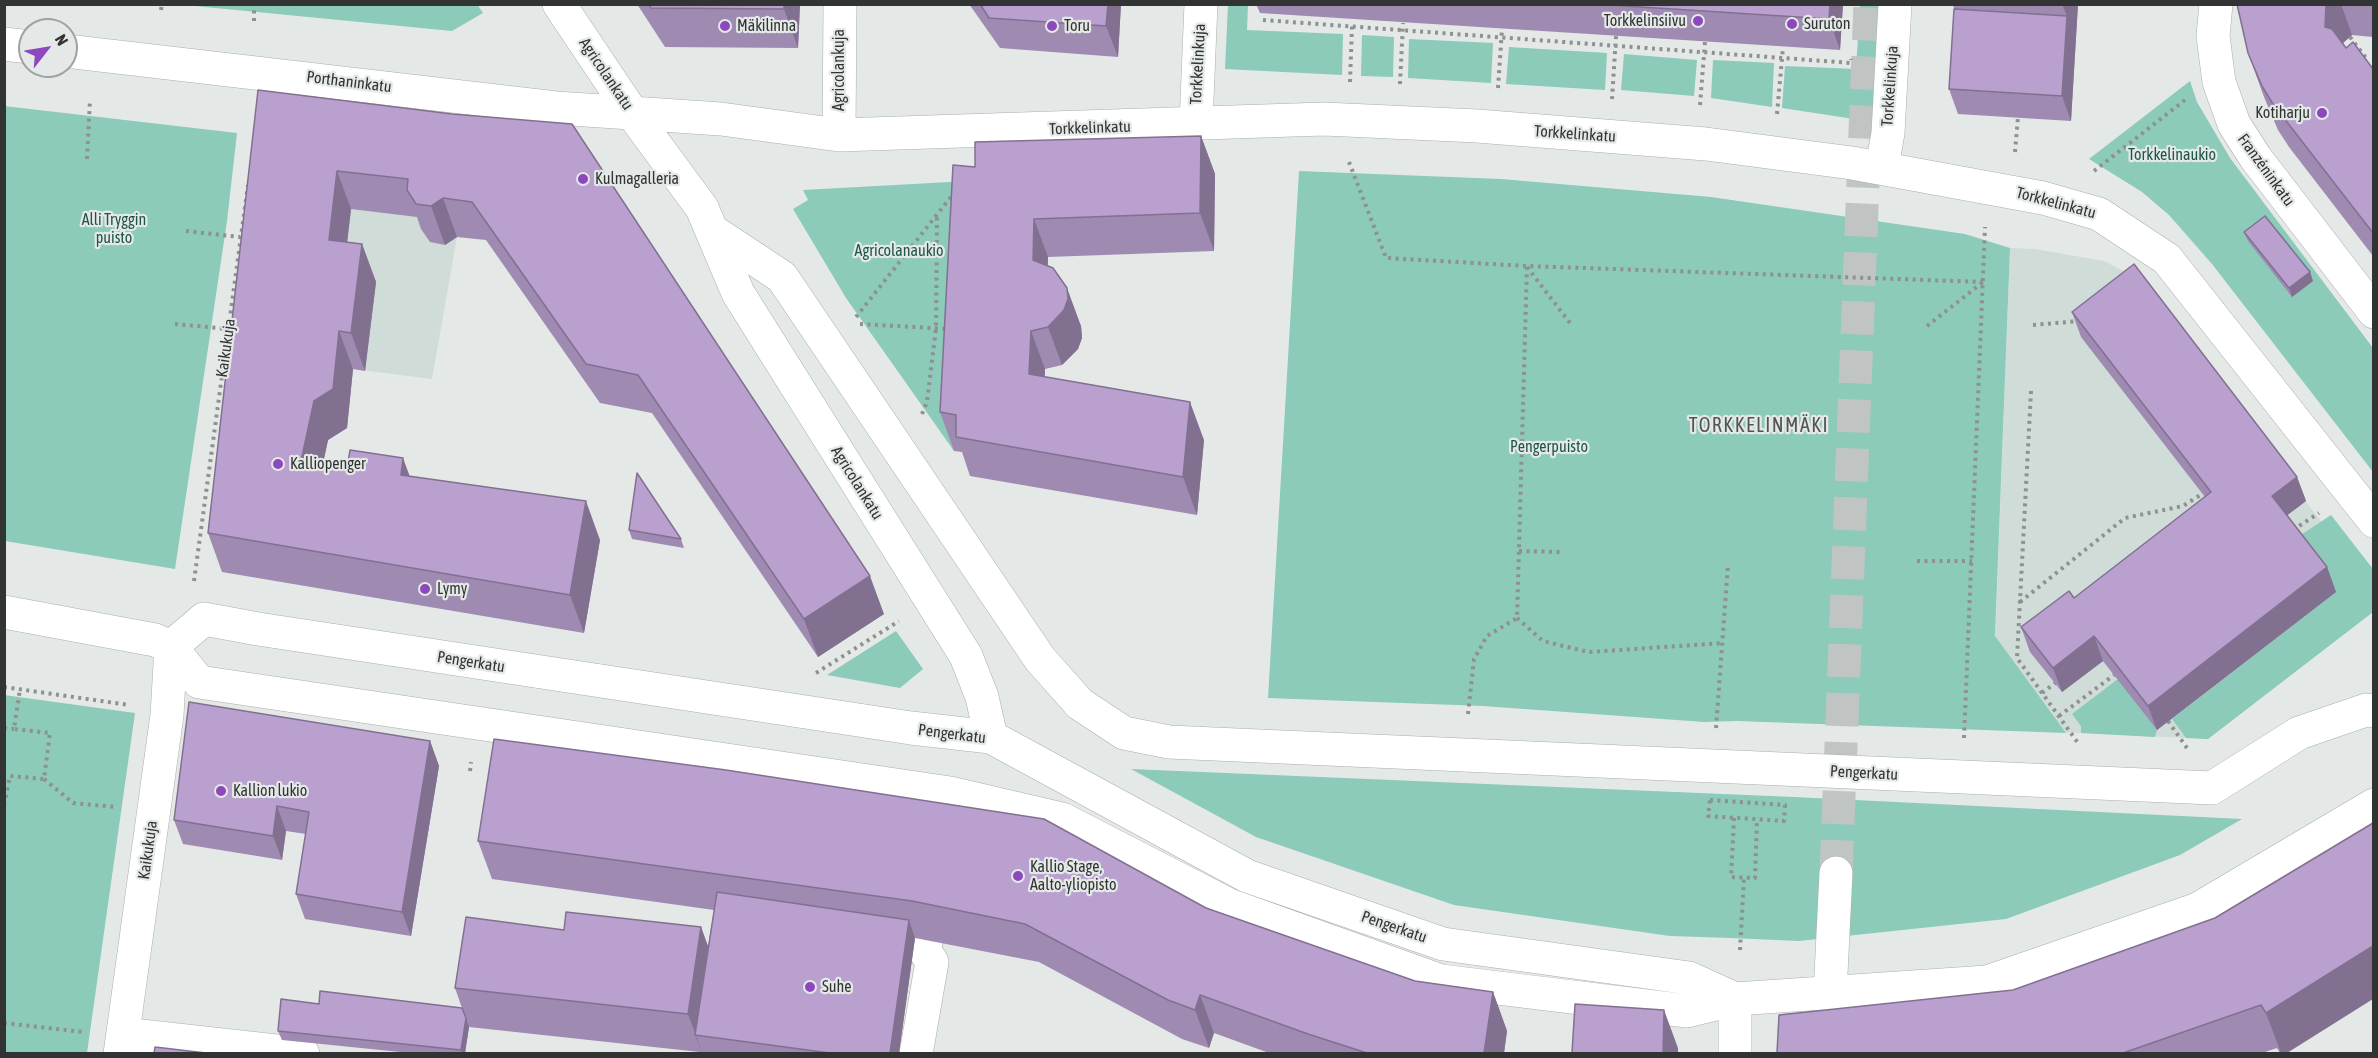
<!DOCTYPE html>
<meta charset="utf-8">
<style>
body{margin:0}
#map{position:relative;width:2378px;height:1058px;overflow:hidden;background:#e4e9e7;font-family:"Asap Condensed",sans-serif}
canvas{display:block}
.frame{position:absolute;inset:0;border:6px solid #323433;pointer-events:none}
.north{position:absolute;left:18px;top:18px;width:60px;height:60px;box-sizing:border-box;background:#e4e9e7;border:2px solid #9da19f;border-radius:50%;rotate:59deg;font-size:16px;font-weight:700;line-height:24px;text-align:center;color:#323433}
.north::after{content:'';display:block;margin:auto;width:21px;height:27px;background:#8c48bd;clip-path:polygon(50% 0,100% 100%,50% 72%,0 100%)}
</style>
<div id="map">
<canvas width="2378" height="1058"></canvas>
<div class="frame"></div>
<div class="north">N</div>
</div>
<script>
const g = document.querySelector('canvas').getContext('2d');
g.lineJoin = 'round';
function fill(path, color) {
  g.fillStyle = color;
  g.fill(path, 'evenodd');
}
function shape(rows) {
  const path = new Path2D();
  for (const r of rows) {
    path.moveTo(r[0], r[1]);
    for (let i = 2; i < r.length; i += 2) path.lineTo(r[i], r[i + 1]);
  }
  return path;
}
function stroke(path, color, width, dash) {
  g.strokeStyle = color;
  g.lineWidth = width;
  g.lineCap = dash ? 'butt' : 'round';
  g.setLineDash(dash || []);
  g.stroke(path);
}
function write(font, color, halo, rows, align = 'center') {
  g.font = font + ' "Asap Condensed",sans-serif';
  g.lineWidth = 4.5;
  g.setLineDash([]);
  g.textBaseline = 'middle';
  g.strokeStyle = halo;
  g.fillStyle = color;
  for (const [text, x, y, turn = 0] of rows) {
    g.save();
    g.translate(x, y);
    g.rotate((+turn || 0) * Math.PI / 180);
    g.textAlign = isNaN(turn) ? turn : align;
    if (halo) g.strokeText(text, 0, 0);
    g.fillText(text, 0, 0);
    g.restore();
  }
}
const built = shape([
 [272,129,457,237,432,379,353,369],
 [2010,248,2035,249,2104,261,2129,274,2373,588,2373,612,2208,739,1992,729]
]);
const green = shape([
 [477,4,483,13,452,31,185,5],
 [1228,5,1248,5,1247,30,1343,34,1342,75,1225,69],
 [1860,5,1881,5,1874,122,1782,108,1785,66,1856,69],
 [1362,35,1394,37,1393,77,1361,76],
 [1409,39,1493,43,1491,83,1408,78],
 [1509,47,1607,53,1605,90,1506,84],
 [1624,54,1697,60,1694,96,1621,90],
 [1713,60,1774,63,1772,107,1711,98],
 [2190,81,2197,102,2230,158,2373,348,2373,472,2212,264,2169,215,2142,192,2089,159],
 [4,106,237,133,227,221,175,569,5,541],
 [1299,171,1501,179,1711,197,1965,234,2010,248,1995,636,2066,733,1737,721,1704,722,1483,706,1268,698],
 [968,181,954,451,846,298,793,209,808,200,803,190],
 [2331,515,2373,569,2373,612,2208,739,2186,738,2172,719,2336,592,2295,539],
 [896,631,923,669,900,688,827,675],
 [2118,679,2157,730,2155,737,2081,733,2081,726,2072,714],
 [4,695,135,713,87,1053,5,1053],
 [1131,769,1794,797,2242,819,2180,855,2006,919,1799,941,1730,938,1670,936,1454,905,1256,837]
]);
const minorTunnel = shape([
 [1836,873,1870,4]
]);
const path = shape([
 [161,10,162,4],
 [1263,20,1851,63,1851,59],
 [254,21,254,4],
 [2350,37,2366,58],
 [1350,82,1352,26],
 [1400,84,1403,23],
 [1498,88,1502,29],
 [1612,99,1616,36],
 [1700,105,1705,42],
 [1777,114,1783,47],
 [2015,152,2018,117],
 [87,159,90,100],
 [1349,162,1386,258,1527,266,1984,282],
 [2094,171,2185,100],
 [186,231,240,237],
 [1527,267,1570,323],
 [856,317,954,193],
 [175,324,229,329],
 [860,324,949,329],
 [2033,325,2080,321],
 [1927,326,1983,282],
 [2031,391,2017,658,2078,743],
 [922,414,927,402,936,328,937,216],
 [2293,530,2319,513],
 [1519,551,1560,552],
 [1917,561,1972,561],
 [194,581,248,185],
 [2020,602,2125,518,2183,506,2202,494],
 [1517,618,1543,641,1588,652,1723,643],
 [816,673,899,621],
 [4,687,129,705],
 [2042,693,2055,683],
 [1468,714,1474,659,1487,636,1517,618,1527,266],
 [2059,716,2114,675],
 [2168,721,2187,748],
 [4,728,14,729],
 [1716,728,1728,565],
 [1964,738,1985,227],
 [470,771,471,762],
 [44,779,73,803,115,807],
 [1710,800,1785,805,1784,821,1708,816,1710,800],
 [4,805,10,776,44,779,50,733,14,729,20,689],
 [1734,818,1731,877,1755,878,1757,819],
 [1740,950,1744,877],
 [4,1023,83,1032]
]);
const minor = shape([
 [559,4,632,113,702,208,738,293,966,656,982,697,991,737],
 [2216,4,2213,36,2219,82,2234,124,2255,157,2374,312],
 [4,44,30,47],
 [66,51,556,108,721,119,839,135,1324,119,1477,126,1706,144,1852,163,2043,198,2099,214,2167,259,2374,521],
 [1196,123,1201,4],
 [839,135,840,4],
 [1882,167,1888,133,1895,4],
 [714,232,782,277,1040,659,1080,704,1124,733,1169,742,2212,788,2299,733,2366,710,2374,711],
 [4,612,155,640,171,647,199,682,950,793,1062,819,1229,905,1441,981,1687,1011,1735,999,1987,982,2198,909,2374,805],
 [171,647,204,619,258,629,911,728,991,737,1247,876,1443,944,1689,978,1735,999],
 [1830,994,1836,873],
 [123,1034,303,1054],
 [120,1054,167,715,171,647],
 [916,1054,932,962,925,951,926,939],
 [1735,1054,1735,999]
]);
const wall = shape([
 [637,4,800,4,798,48,665,47],
 [969,4,1121,4,1118,57,1000,48],
 [1256,4,1843,4,1840,50,1260,13],
 [1953,4,2078,4,2071,121,1958,114,1949,89,1954,9],
 [2237,4,2373,4,2373,37,2352,35,2343,43,2346,48,2373,69,2373,256,2289,147,2278,130,2264,97,2248,53],
 [258,90,452,114,884,614,818,657,652,413,600,403,486,240,457,237,445,245,430,242,421,229,417,217,351,209,347,242,362,244,376,282,365,371,353,369,347,428,328,440,323,464,410,476,600,540,584,633,222,572,208,533],
 [1201,136,1215,174,1214,251,1048,257,1047,266,1081,326,1082,338,1078,349,1062,365,1045,369,1045,377,1204,440,1197,515,970,476,962,452,954,451,940,412,975,167],
 [2244,232,2310,272,2313,281,2292,297,2248,241],
 [2072,312,2297,477,2306,501,2287,515,2327,567,2336,592,2157,730,2103,661,2062,692,2030,652,2021,627,2074,598,2205,497,2081,337],
 [629,530,681,539,684,548,632,539],
 [430,741,439,766,411,936,305,919,296,894,306,834,286,831,282,860,183,844,174,820],
 [2373,823,2287,1053,2280,1053,2277,1048,2262,1053,1777,1053,2013,990,2215,918],
 [478,841,1206,908,1415,981,1493,992,1507,1031,1504,1053,1269,1053,1214,1033,1209,1048,1182,1039,1039,962,915,938,899,1053,709,1053,469,1027,465,1053,410,1053,282,1040,278,1031,462,1008,455,988,564,930,701,927,708,947,714,910,492,879]
]);
const shadedWall = shape([
 [784,4,800,4,798,48,784,9],
 [1108,4,1121,4,1118,57,1106,26],
 [1830,4,1843,4,1840,50,1829,19],
 [2062,4,2078,4,2071,121,2062,96,2067,16],
 [2326,4,2341,4,2352,35,2343,43,2325,27],
 [1201,136,1215,174,1214,251,1200,213],
 [337,171,351,209,343,278,329,240],
 [443,198,457,237,445,245,431,206],
 [1034,219,1048,257,1047,299,1033,260],
 [362,244,376,282,365,371,351,333],
 [2310,272,2313,281,2292,297,2289,288],
 [1067,288,1081,326,1082,338,1078,349,1062,365,1048,327],
 [339,331,353,369,347,428,328,440,315,500,301,461,314,401],
 [1031,331,1045,369,1043,412,1029,374],
 [1190,402,1204,440,1197,515,1183,477],
 [403,458,417,496,401,475],
 [2297,477,2306,501,2281,520,2272,496],
 [586,501,600,540,584,633,570,595],
 [2327,567,2336,592,2157,730,2148,706],
 [870,576,884,614,818,657,804,619],
 [2094,636,2103,661,2062,692,2053,668],
 [430,741,439,766,411,936,402,912],
 [277,806,286,831,282,860,273,836],
 [909,920,915,938,899,1053,890,1053],
 [701,927,715,965,695,1035,702,1052,688,1014],
 [2373,946,2373,999,2287,1053,2281,1053,2266,1013],
 [1493,992,1507,1031,1504,1053,1484,1053],
 [1200,995,1214,1033,1209,1048,1195,1010],
 [1664,1010,1678,1048,1678,1053,1663,1053],
 [466,1018,469,1027,465,1053,462,1053,461,1050]
]);
const building = shape([
 [649,4,784,4,784,9,651,8,649,4],
 [980,4,1108,4,1106,26,989,18,980,4],
 [1594,4,1830,4,1829,19,1594,4],
 [2237,4,2326,4,2325,27,2332,29,2346,48,2353,42,2373,69,2373,233,2273,104,2262,86,2248,53,2237,4],
 [1954,9,2067,16,2062,96,1949,89,1954,9],
 [258,90,452,114,572,124,870,576,804,619,638,375,586,364,472,202,443,198,431,206,416,204,407,190,408,179,337,171,329,240,362,244,351,333,339,331,333,389,314,401,301,461,347,468,350,450,403,458,401,475,586,501,570,595,208,533,258,90],
 [1201,136,1200,213,1034,219,1033,260,1053,268,1067,288,1068,299,1064,310,1048,327,1031,331,1029,374,1190,402,1183,477,956,437,956,415,940,412,953,165,975,167,975,142,1201,136],
 [2265,216,2310,272,2289,288,2244,232,2265,216],
 [2134,264,2297,477,2272,496,2327,567,2148,706,2094,636,2053,668,2021,627,2069,591,2074,598,2211,492,2072,312,2134,264],
 [637,473,681,539,629,530,637,473],
 [189,702,430,741,402,912,296,894,309,812,277,806,273,836,174,820,189,702],
 [494,739,726,770,1044,819,1206,908,1415,981,1493,992,1484,1053,1367,1053,1308,1034,1200,995,1195,1010,1168,1000,1025,924,912,901,478,841,494,739],
 [2373,823,2373,946,2266,1013,2261,1005,2123,1053,1777,1053,1779,1015,2013,990,2215,918,2373,823],
 [717,892,909,920,890,1053,830,1053,695,1035,717,892],
 [566,912,701,927,688,1014,455,988,466,917,564,930,566,912],
 [320,991,462,1008,466,1018,461,1050,278,1031,281,999,319,1004,320,991],
 [1575,1004,1664,1010,1663,1053,1572,1053,1575,1004],
 [155,1047,206,1053,154,1053,155,1047]
]);
const markers = [
 [1698,21,6,"#8c48bd"],
 [1792,24,6,"#8c48bd"],
 [725,26,6,"#8c48bd"],
 [1052,26,6,"#8c48bd"],
 [2322,113,6,"#8c48bd"],
 [583,179,6,"#8c48bd"],
 [278,464,6,"#8c48bd"],
 [425,589,6,"#8c48bd"],
 [221,791,6,"#8c48bd"],
 [1018,876,6,"#8c48bd"],
 [810,987,6,"#8c48bd"]
];
const poiNames = [
 ["Torkkelinsiivu",1686,21,"right"],
 ["Suruton",1804,24],
 ["Mäkilinna",737,26],
 ["Toru",1064,26],
 ["Kotiharju",2310,113,"right"],
 ["Kulmagalleria",595,179],
 ["Kalliopenger",290,464],
 ["Lymy",437,589],
 ["Kallion lukio",233,791],
 ["Kallio Stage,",1030,867],
 ["Aalto-yliopisto",1030,885],
 ["Suhe",822,987]
];
const streetNames = [
 ["Torkkelinkuja",1198,64,-87],
 ["Agricolankuja",839,70,-90],
 ["Agricolankatu",606,74,56],
 ["Porthaninkatu",349,82,7],
 ["Torkkelinkuja",1890,86,-86],
 ["Torkkelinkatu",1090,128,-2],
 ["Torkkelinkatu",1575,134,4],
 ["Franzéninkatu",2266,170,54],
 ["Torkkelinkatu",2056,203,15],
 ["Kaikukuja",226,348,-82],
 ["Agricolankatu",857,483,58],
 ["Pengerkatu",471,662,9],
 ["Pengerkatu",952,734,7],
 ["Pengerkatu",1864,773,3],
 ["Kaikukuja",148,850,-82],
 ["Pengerkatu",1394,927,19]
];
const parkNames = [
 ["Torkkelinaukio",2172,155],
 ["Alli Tryggin",114,220],
 ["puisto",114,238],
 ["Agricolanaukio",899,251],
 ["Pengerpuisto",1549,447]
];
const quarterNames = [
 ["TORKKELINMÄKI",1759,426]
];
fill(built, '#cfdcd8');
fill(green, '#8ccab9');
stroke(minorTunnel, '#c0c5c3', 33, [33, 16]);
stroke(minor, '#a9aeac', 34);
stroke(path, '#8e9190', 4, [3, 4.5]);
stroke(minor, '#fff', 33);
fill(wall, '#9f8ab2');
fill(shadedWall, '#827091');
fill(building, '#b9a0cf');
stroke(building, '#827091', 1.5);
for (const [x, y, r, color] of markers) {
  const dot = new Path2D();
  dot.arc(x, y, r, 0, 2 * Math.PI);
  g.fillStyle = color;
  g.fill(dot);
  stroke(dot, '#e4e9e7', 2);
}
write('16px', '#323433', '#e4e9e7', poiNames, 'left');
write('16px', '#323433', '#e4e9e7', streetNames);
write('16px', '#1e5549', '#e4e9e7', parkNames);
g.letterSpacing = '1.5px';
write('20px', '#515654', '#e4e9e7', quarterNames);
g.letterSpacing = '0px';
</script>
